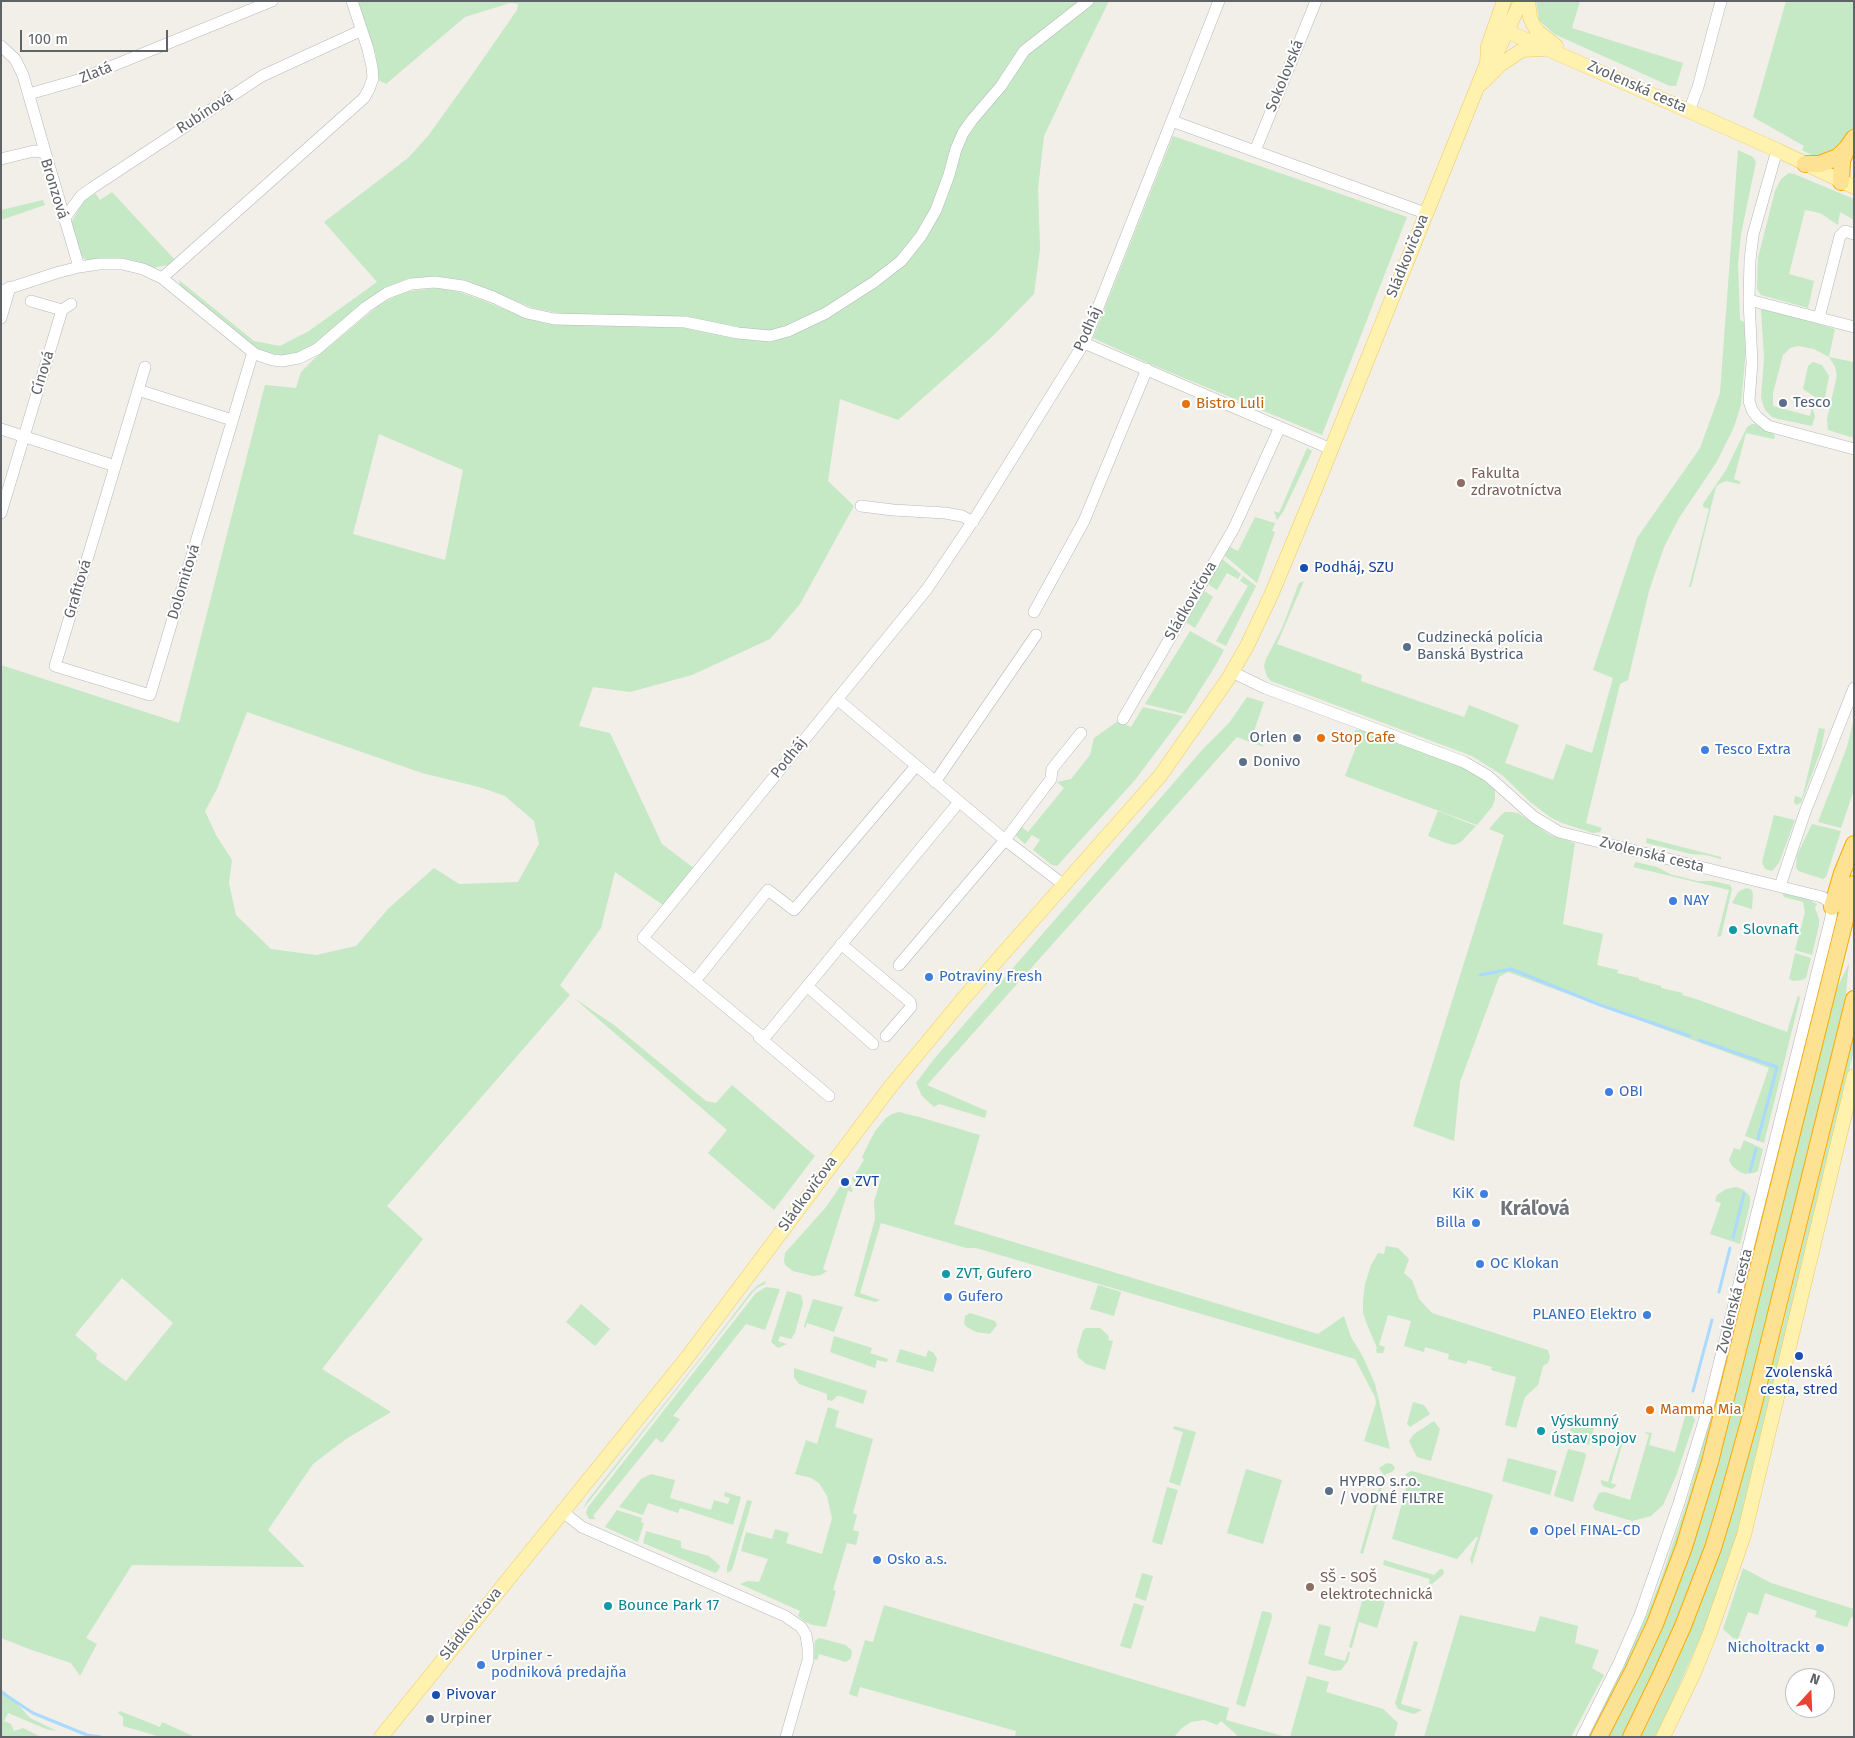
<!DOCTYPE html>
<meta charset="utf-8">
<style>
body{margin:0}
#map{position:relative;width:1855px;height:1738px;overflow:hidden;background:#f1efe8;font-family:"Fira Sans",sans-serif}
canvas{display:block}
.frame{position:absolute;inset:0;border:2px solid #5f6368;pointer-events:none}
.north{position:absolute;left:1785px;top:1668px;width:50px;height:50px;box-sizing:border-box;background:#fff;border:1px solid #bfc1c3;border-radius:50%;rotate:20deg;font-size:14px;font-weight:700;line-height:20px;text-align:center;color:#5f6368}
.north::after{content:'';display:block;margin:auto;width:18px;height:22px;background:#ea4335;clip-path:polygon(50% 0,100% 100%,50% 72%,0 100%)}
.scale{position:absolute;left:20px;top:30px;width:148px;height:22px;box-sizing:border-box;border:2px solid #5f6368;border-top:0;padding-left:6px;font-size:15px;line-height:18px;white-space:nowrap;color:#5f6368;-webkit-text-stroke:4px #fff;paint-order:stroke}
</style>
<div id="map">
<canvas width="1855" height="1738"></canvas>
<div class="frame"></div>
<div class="north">N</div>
<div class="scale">100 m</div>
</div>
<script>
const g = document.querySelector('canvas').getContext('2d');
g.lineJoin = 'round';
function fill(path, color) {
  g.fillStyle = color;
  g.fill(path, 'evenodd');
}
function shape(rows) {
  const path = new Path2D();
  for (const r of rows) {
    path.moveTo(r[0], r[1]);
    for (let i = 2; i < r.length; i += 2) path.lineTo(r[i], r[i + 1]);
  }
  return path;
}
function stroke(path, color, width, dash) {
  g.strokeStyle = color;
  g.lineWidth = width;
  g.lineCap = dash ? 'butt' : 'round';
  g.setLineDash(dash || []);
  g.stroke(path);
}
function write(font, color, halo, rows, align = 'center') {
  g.font = font + ' "Fira Sans",sans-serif';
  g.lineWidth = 4;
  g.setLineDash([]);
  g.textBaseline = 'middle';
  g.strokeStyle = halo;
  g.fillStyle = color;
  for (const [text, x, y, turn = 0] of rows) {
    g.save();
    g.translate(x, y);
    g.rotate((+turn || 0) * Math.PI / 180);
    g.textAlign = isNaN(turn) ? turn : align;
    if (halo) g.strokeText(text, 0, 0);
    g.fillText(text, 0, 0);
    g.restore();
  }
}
const green = shape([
 [358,1,1109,1,1080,60,1044,136,1038,189,1040,249,1034,294,994,335,898,420,840,399,828,481,854,506,800,604,770,639,692,675,630,692,593,687,579,726,610,733,662,844,695,869,666,907,615,872,601,928,560,985,570,995,387,1206,423,1239,322,1369,391,1412,346,1439,313,1464,268,1530,305,1567,132,1565,86,1638,97,1644,80,1676,71,1663,29,1649,1,1638,1,665,179,723,265,385,296,388,301,372,315,358,378,306,395,296,409,291,437,288,459,292,482,300,525,318,548,324,567,325,567,315,533,308,465,280,433,276,407,279,377,293,313,346,299,352,283,355,268,353,255,348,180,286,179,280,254,341,280,346,309,331,377,282,324,222,408,158,428,136,474,72,517,10,518,4,510,3,465,17,386,84,378,80,376,55],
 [379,434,463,470,445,560,353,534],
 [247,712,422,773,479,787,505,796,534,821,539,844,518,882,459,884,434,868,389,908,356,946,316,955,271,949,236,915,229,883,232,860,216,835,205,811,217,789],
 [122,1278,173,1323,126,1381,96,1359,97,1354,75,1335],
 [1536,1,1580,1,1572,28,1683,63,1676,86,1670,86,1554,34,1539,20],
 [1786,1,1854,1,1854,129,1834,151,1817,158,1802,150,1804,146,1753,117],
 [1173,136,1407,217,1322,435,1150,364,1093,338],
 [1738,150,1753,157,1756,162,1741,234,1738,264,1740,320,1744,322,1746,348,1741,405,1734,427,1716,463,1679,518,1664,547,1649,591,1628,680,1620,684,1586,823,1602,828,1600,832,1593,833,1562,823,1550,817,1529,801,1502,775,1472,756,1271,681,1267,677,1264,666,1266,659,1282,628,1299,583,1304,581,1277,644,1362,675,1361,681,1464,717,1469,705,1519,725,1505,763,1553,780,1566,744,1592,753,1613,678,1593,670,1637,538,1700,448,1720,393],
 [1789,173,1794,174,1854,199,1854,220,1840,212,1838,225,1820,213,1805,210,1789,274,1814,281,1808,308,1761,295,1757,289,1758,258,1775,191,1781,179],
 [112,192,175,260,168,265,153,268,135,261,121,258,106,258,88,261,82,257,79,251,71,223,84,200,95,193,100,200],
 [43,200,45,205,1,220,1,210],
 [1768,309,1835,329,1829,357,1854,362,1854,438,1828,430,1827,419,1837,375,1835,367,1829,357,1814,349,1798,346,1790,348,1783,355,1773,393,1773,406,1810,416,1812,407,1815,416,1812,426,1778,419,1772,417,1765,410,1761,398,1764,358,1761,310],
 [1813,362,1822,365,1829,376,1824,403,1803,389,1808,366],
 [1752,424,1755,424,1774,434,1775,438,1773,439,1746,433,1734,479,1741,482,1739,484,1726,481,1719,484,1716,487,1691,587,1689,587,1709,509,1703,507,1703,504,1726,470,1747,427],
 [1307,448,1312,451,1283,512,1277,520,1274,511,1279,513],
 [1255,517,1275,523,1272,531,1275,532,1257,583,1224,555,1230,547,1238,551],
 [1222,559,1241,574,1238,579,1227,573,1217,590,1209,585,1209,580],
 [1243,576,1256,586,1226,646,1216,641,1248,586,1240,581],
 [1206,592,1213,597,1195,628,1184,621,1200,593],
 [1190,631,1224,650,1217,663,1185,714,1145,704],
 [1247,697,1264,702,1254,731,1258,740,1264,747,1237,737,927,1085,987,1111,985,1118,939,1104,934,1107,922,1096,916,1083,934,1059,1203,749,1229,723],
 [1143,707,1183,716,1135,780,1057,866,1052,865,1033,850,1040,840,1032,835,1025,844,1016,836,1015,831,1021,826,1028,832,1064,788,1057,782,1071,779,1090,755,1094,738,1118,721,1131,727],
 [1854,718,1854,790,1841,828,1818,822,1847,747],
 [1819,728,1825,729,1821,750,1801,803,1796,805,1794,802,1795,796,1802,798],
 [1356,730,1363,730,1452,762,1477,775,1495,790,1495,799,1492,807,1477,825,1345,776,1357,744,1347,740,1349,735],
 [1438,811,1476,826,1461,842,1454,845,1446,843,1428,836],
 [1505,812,1512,812,1518,813,1550,835,1575,843,1563,924,1603,934,1597,965,1618,970,1617,973,1639,978,1639,980,1661,986,1661,988,1683,993,1682,995,1696,999,1787,1032,1798,995,1800,998,1764,1143,1745,1136,1769,1068,1508,972,1499,977,1460,1082,1454,1141,1413,1126,1504,835,1489,829,1501,815],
 [1774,815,1795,820,1779,863,1772,871,1765,869,1762,862],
 [1812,824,1841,831,1826,877,1823,879,1798,871,1796,867,1797,855],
 [1647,838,1721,857,1721,859,1706,855,1691,854,1646,843],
 [1852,861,1717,1410,1681,1536,1650,1619,1592,1737,1587,1737,1612,1688,1646,1617,1661,1579,1688,1498,1731,1340,1833,927],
 [1636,862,1657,867,1670,874,1697,881,1713,881,1730,885,1732,889,1721,936,1717,937,1729,890,1633,867],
 [1746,888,1751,889,1753,894,1752,909,1732,903,1738,892],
 [1782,893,1807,899,1817,904,1815,908,1819,919,1819,925,1812,955,1795,950,1805,912,1803,902,1784,897],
 [1795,953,1811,958,1806,978,1802,980,1793,981,1789,979],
 [1849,963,1845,1003,1745,1411,1705,1545,1678,1621,1632,1718,1622,1737,1606,1737,1655,1641,1832,999],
 [574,998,614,1025,706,1101,716,1103,732,1085,815,1156,774,1210,708,1153,727,1130],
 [1854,1035,1854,1050,1736,1538,1710,1616,1664,1720,1656,1737,1641,1737,1670,1678,1698,1612,1734,1508,1781,1333],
 [899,1112,919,1117,980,1135,954,1224,1318,1334,1344,1316,1351,1337,1363,1357,1375,1384,1390,1449,1364,1441,1376,1403,1375,1397,1355,1359,976,1248,966,1248,881,1223,860,1293,880,1300,875,1302,854,1296,875,1219,874,1202,881,1178,869,1174,855,1185,852,1179,864,1160,862,1157,875,1131,886,1118,892,1114],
 [1744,1140,1763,1149,1758,1171,1754,1173,1745,1174,1740,1172,1732,1166,1729,1160,1734,1148,1740,1150],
 [849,1181,853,1192,848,1191,823,1269,827,1271,821,1275,813,1276,793,1271,785,1265,784,1260,785,1253,826,1207,841,1185,844,1187],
 [1736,1187,1744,1190,1750,1196,1750,1204,1740,1244,1710,1234,1721,1203,1715,1201,1717,1195,1726,1189],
 [1386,1246,1398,1248,1409,1259,1404,1273,1412,1280,1419,1299,1432,1313,1548,1350,1550,1357,1548,1363,1543,1366,1538,1385,1525,1397,1516,1428,1505,1425,1516,1377,1491,1370,1492,1367,1468,1360,1466,1364,1448,1359,1449,1354,1425,1347,1424,1352,1404,1346,1411,1321,1388,1315,1379,1345,1385,1347,1383,1353,1377,1353,1376,1350,1377,1348,1366,1322,1363,1312,1363,1301,1365,1284,1371,1265,1378,1253,1384,1254],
 [766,1281,765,1284,757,1288,753,1292,583,1509,587,1501,706,1351,750,1293,758,1285],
 [1098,1285,1121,1292,1114,1316,1090,1309],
 [766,1287,780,1289,765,1330,746,1324,673,1416,680,1419,662,1443,656,1438,593,1516,596,1519,589,1519,586,1513,588,1507,756,1293],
 [787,1291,801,1295,803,1303,795,1333,791,1339,780,1336,778,1341,787,1344,778,1348,771,1342],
 [813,1299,843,1307,834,1332,807,1323,805,1329,804,1326],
 [581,1304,610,1329,595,1346,566,1322],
 [970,1313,995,1321,997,1325,990,1334,976,1332,967,1327,964,1324,965,1316],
 [1086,1328,1100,1328,1109,1336,1108,1340,1113,1341,1105,1370,1086,1364,1078,1357,1077,1351,1083,1330],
 [834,1336,872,1348,870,1353,888,1359,887,1362,877,1360,875,1368,830,1352],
 [900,1349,926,1357,928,1350,934,1353,937,1359,933,1372,896,1362],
 [794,1368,867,1391,863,1404,840,1396,837,1396,832,1401,827,1400,827,1394,799,1384,794,1377],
 [1413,1402,1424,1405,1430,1414,1410,1427,1407,1424],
 [828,1407,839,1411,835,1427,873,1439,853,1513,857,1515,853,1530,859,1532,856,1545,847,1543,833,1590,836,1591,826,1627,813,1625,805,1622,798,1616,800,1611,740,1584,748,1581,759,1582,768,1559,741,1551,746,1532,772,1539,775,1529,789,1533,786,1543,822,1554,832,1518,827,1496,819,1483,811,1478,795,1474,806,1440,817,1444],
 [1680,1410,1692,1414,1695,1420,1676,1476,1663,1505,1651,1516,1632,1521,1595,1510,1593,1506,1599,1493,1605,1492,1630,1500,1649,1435,1644,1432,1652,1433,1649,1445,1675,1452,1686,1413],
 [1434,1421,1440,1429,1431,1461,1417,1457,1409,1441,1414,1434],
 [1573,1422,1594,1428,1589,1445,1567,1438],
 [1174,1426,1196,1432,1180,1486,1169,1482,1183,1432,1173,1429],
 [1618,1432,1629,1435,1631,1440,1624,1438,1611,1483,1617,1485,1612,1489,1603,1486,1601,1483,1601,1480,1608,1482,1622,1438,1614,1435],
 [1568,1449,1585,1453,1586,1456,1573,1502,1554,1496],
 [1508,1458,1557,1471,1550,1495,1502,1481],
 [1387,1463,1392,1464,1395,1468,1392,1472,1386,1474,1363,1554,1360,1553,1383,1474,1379,1468],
 [1246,1469,1282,1480,1263,1544,1227,1533],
 [1412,1471,1489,1493,1493,1495,1472,1565,1470,1559,1478,1537,1476,1537,1457,1559,1392,1539,1408,1481,1403,1479,1407,1473],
 [651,1474,675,1480,670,1498,711,1510,714,1500,728,1504,730,1498,724,1496,725,1492,741,1497,733,1525,680,1508,678,1513,648,1503,643,1515,619,1507,641,1479],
 [1167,1487,1178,1490,1162,1545,1152,1542],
 [747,1500,752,1501,732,1570,727,1573,727,1567],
 [617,1510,642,1518,641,1522,644,1523,638,1542,605,1527],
 [646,1531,681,1541,681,1548,709,1556,720,1566,718,1571,715,1573,643,1543],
 [1384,1560,1434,1575,1440,1569,1443,1569,1444,1574,1432,1584,1429,1583,1430,1579,1383,1565],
 [1743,1568,1771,1583,1854,1609,1854,1618,1851,1617,1847,1627,1815,1617,1817,1611,1765,1593,1758,1615,1748,1612,1738,1639,1733,1638,1723,1629],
 [1142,1573,1153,1576,1146,1601,1135,1597],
 [1365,1591,1371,1593,1370,1598,1385,1602,1377,1628,1359,1622,1352,1648,1349,1647],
 [1134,1603,1144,1606,1131,1649,1120,1646],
 [884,1605,1229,1708,1226,1720,1286,1737,1236,1737,1237,1735,1221,1721,1217,1725,1204,1720,1191,1722,1182,1728,1174,1737,1015,1737,1016,1731,860,1687,857,1697,849,1694,865,1640,873,1642],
 [1262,1611,1271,1613,1272,1617,1245,1707,1236,1704],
 [1460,1615,1535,1632,1540,1616,1578,1626,1575,1643,1599,1650,1592,1668,1604,1675,1571,1737,1424,1737],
 [1319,1624,1331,1627,1324,1655,1345,1661,1348,1652,1350,1652,1348,1661,1341,1670,1334,1671,1308,1664],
 [819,1638,846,1645,852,1651,851,1658,846,1662,819,1654,817,1660,813,1659,815,1641],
 [1414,1641,1418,1642,1401,1704,1422,1710,1414,1714,1398,1709,1395,1703],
 [1307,1676,1329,1682,1326,1692,1383,1709,1398,1723,1394,1737,1290,1737],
 [1,1689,12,1698,30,1718,57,1731,46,1729,8,1713,4,1721,11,1724,14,1731,23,1728,41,1737,1,1737],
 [120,1711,160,1727,162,1722,195,1737,161,1737,123,1726,123,1717,118,1713]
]);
const stream = shape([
 [1480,975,1511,969,1600,1005,1690,1036],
 [1699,1040,1777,1067,1758,1139],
 [1750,1171,1756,1149],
 [1733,1238,1744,1194],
 [1719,1292,1730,1248],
 [1693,1391,1712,1320],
 [1,1692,33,1713,87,1735,101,1737]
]);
const minor = shape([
 [1,46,15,59,23,75,46,155],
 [29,94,78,80,272,1],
 [1689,111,1698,87,1721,1],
 [1172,121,1425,213],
 [1777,150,1753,235,1750,260,1749,300,1752,363,1749,401,1752,410,1757,417,1768,426,1854,449],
 [1255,151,1316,1],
 [1,159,34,151,42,152,46,155,79,267],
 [64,219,81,196,92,188,262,76,362,30],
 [162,278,364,98,369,89,373,78,372,67,368,49,352,1],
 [1,291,56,273,79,267,99,264,122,264,143,269,162,278,255,354,273,360,282,361,299,358,317,349,366,307,387,293,411,284,435,282,463,286,493,297,527,313,554,319,685,322,738,333,770,336,788,331,826,313,874,282,901,261,921,236,936,210,949,175,956,149,963,133,972,120,1001,86,1024,51,1088,1],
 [1749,300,1854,327],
 [31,301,62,310],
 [1,318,10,287],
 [1819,318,1840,236,1845,231,1854,234],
 [1084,343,1331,449],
 [145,367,55,666,150,695,253,352],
 [138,390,232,420],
 [1,429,115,466],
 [861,506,893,510,945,513,962,516,973,522],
 [1,513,62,310,71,304],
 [1034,612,1084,521,1147,369],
 [1232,672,1265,688,1464,762,1488,776,1534,817,1559,832,1822,897,1828,901,1832,907,1831,917,1708,1408,1679,1503,1640,1615,1619,1663,1582,1737],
 [837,699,1005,840,1064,885],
 [1123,719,1234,528,1280,427],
 [935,782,1036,635],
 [959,802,766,1036,760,1035,643,938,927,589,977,515,1084,343,1219,1],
 [1780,886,1805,812,1854,688],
 [841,944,910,1002,911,1007,886,1036],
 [899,965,1005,840,1051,779,1052,769,1081,733],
 [695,981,768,890,794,910,916,766],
 [807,986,873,1044],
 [759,1037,829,1096],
 [563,1512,582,1527,785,1616,801,1627,806,1635,808,1648,808,1660,786,1737]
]);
const major = shape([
 [1528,1,1530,17,1533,24,1538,32,1556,46],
 [1495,26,1689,111,1777,150,1854,187],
 [1487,63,1498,50,1521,1],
 [1482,83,1500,65,1522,50,1543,49],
 [381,1737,686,1359,891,1086,963,999,1160,776,1228,679,1247,646,1272,593,1314,492,1487,63,1488,46,1504,1],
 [1663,1737,1693,1675,1710,1633,1744,1535,1854,1076]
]);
const highway = shape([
 [1805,164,1820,164,1838,157,1847,148,1854,138],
 [1841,182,1842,161,1847,148],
 [1832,907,1842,873,1854,844],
 [1599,1737,1634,1669,1655,1624,1684,1547,1710,1462,1854,884],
 [1631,1737,1661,1675,1683,1626,1713,1548,1726,1505,1751,1415,1854,999]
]);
const markers = [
 [1783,403,5,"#5c6f8a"],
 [1186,404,5,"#e8710a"],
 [1461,483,5,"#8d6e63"],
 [1304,568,5,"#1a4fb4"],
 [1407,647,5,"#5c6f8a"],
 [1297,738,5,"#5c6f8a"],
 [1321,738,5,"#e8710a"],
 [1705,750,5,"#3f7fe0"],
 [1243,762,5,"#5c6f8a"],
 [1673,901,5,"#3f7fe0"],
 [1733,930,5,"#0f9aa8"],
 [929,977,5,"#3f7fe0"],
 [1609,1092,5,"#3f7fe0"],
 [845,1182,5,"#1a4fb4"],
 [1484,1194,5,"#3f7fe0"],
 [1476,1223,5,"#3f7fe0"],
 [1480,1264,5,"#3f7fe0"],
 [946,1274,5,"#0f9aa8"],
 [948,1297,5,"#3f7fe0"],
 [1647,1315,5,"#3f7fe0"],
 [1799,1356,5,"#1a4fb4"],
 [1650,1410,5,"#e8710a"],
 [1541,1431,5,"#0f9aa8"],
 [1329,1491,5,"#5c6f8a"],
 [1534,1531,5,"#3f7fe0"],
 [877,1560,5,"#3f7fe0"],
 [1310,1587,5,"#8d6e63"],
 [608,1606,5,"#0f9aa8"],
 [1820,1648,5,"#3f7fe0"],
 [481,1665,5,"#3f7fe0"],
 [436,1695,5,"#1a4fb4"],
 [430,1719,5,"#5c6f8a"]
];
const streetNames = [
 ["Zlatá",96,73,-22],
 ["Sokolovská",1285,76,-68],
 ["Zvolenská cesta",1637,87,24],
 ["Rubínová",205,113,-33],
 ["Bronzová",54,189,73],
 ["Sládkovičova",1408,256,-68],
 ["Podháj",1088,329,-66],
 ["Cínová",43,373,-73],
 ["Dolomitová",184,582,-73],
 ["Grafitová",78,589,-73],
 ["Sládkovičova",1191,601,-60],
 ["Podháj",789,758,-51],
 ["Zvolenská cesta",1652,855,14],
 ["Sládkovičova",808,1194,-54],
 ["Zvolenská cesta",1735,1301,-76],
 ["Sládkovičova",471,1624,-51]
];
const serviceNames = [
 ["Tesco",1793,403],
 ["Cudzinecká polícia",1417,638],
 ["Banská Bystrica",1417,655],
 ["Orlen",1287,738,"right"],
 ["Donivo",1253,762],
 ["HYPRO s.r.o.",1339,1482],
 ["/ VODNÉ FILTRE",1339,1499],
 ["Urpiner",440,1719]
];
const foodNames = [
 ["Bistro Luli",1196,404],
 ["Stop Cafe",1331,738],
 ["Mamma Mia",1660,1410]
];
const educationNames = [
 ["Fakulta",1471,474],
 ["zdravotníctva",1471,491],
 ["SŠ - SOŠ",1320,1578],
 ["elektrotechnická",1320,1595]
];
const transitNames = [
 ["Podháj, SZU",1314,568],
 ["ZVT",855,1182],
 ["Zvolenská",1799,1373,"center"],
 ["cesta, stred",1799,1390,"center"],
 ["Pivovar",446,1695]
];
const shopNames = [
 ["Tesco Extra",1715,750],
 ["NAY",1683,901],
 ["Potraviny Fresh",939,977],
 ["OBI",1619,1092],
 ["KiK",1474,1194,"right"],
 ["Billa",1466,1223,"right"],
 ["OC Klokan",1490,1264],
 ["Gufero",958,1297],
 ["PLANEO Elektro",1637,1315,"right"],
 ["Opel FINAL-CD",1544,1531],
 ["Osko a.s.",887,1560],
 ["Nicholtrackt",1810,1648,"right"],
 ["Urpiner -",491,1656],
 ["podniková predajňa",491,1673]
];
const cultureNames = [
 ["Slovnaft",1743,930],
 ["ZVT, Gufero",956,1274],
 ["Výskumný",1551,1422],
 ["ústav spojov",1551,1439],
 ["Bounce Park 17",618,1606]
];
const districtNames = [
 ["Kráľová",1535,1209]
];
fill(green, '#c5e8c5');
stroke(stream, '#aadaff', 3);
stroke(minor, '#b5b8bc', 12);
stroke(major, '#f2c960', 15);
stroke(highway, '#f9ab00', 18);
stroke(minor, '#fff', 11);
stroke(major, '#fff2af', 14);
stroke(highway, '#fde293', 16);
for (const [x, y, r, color] of markers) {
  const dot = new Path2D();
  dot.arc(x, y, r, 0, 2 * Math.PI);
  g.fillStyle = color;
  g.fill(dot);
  stroke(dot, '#fff', 2);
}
write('15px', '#5f6368', '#fff', streetNames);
write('15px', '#4e5e75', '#fff', serviceNames, 'left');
write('15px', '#c56008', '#fff', foodNames, 'left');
write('15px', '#785e54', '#fff', educationNames, 'left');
write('15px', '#164399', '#fff', transitNames, 'left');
write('15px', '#366cbe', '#fff', shopNames, 'left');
write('15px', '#0d838f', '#fff', cultureNames, 'left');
write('bold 20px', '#70757a', '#fff', districtNames);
</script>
